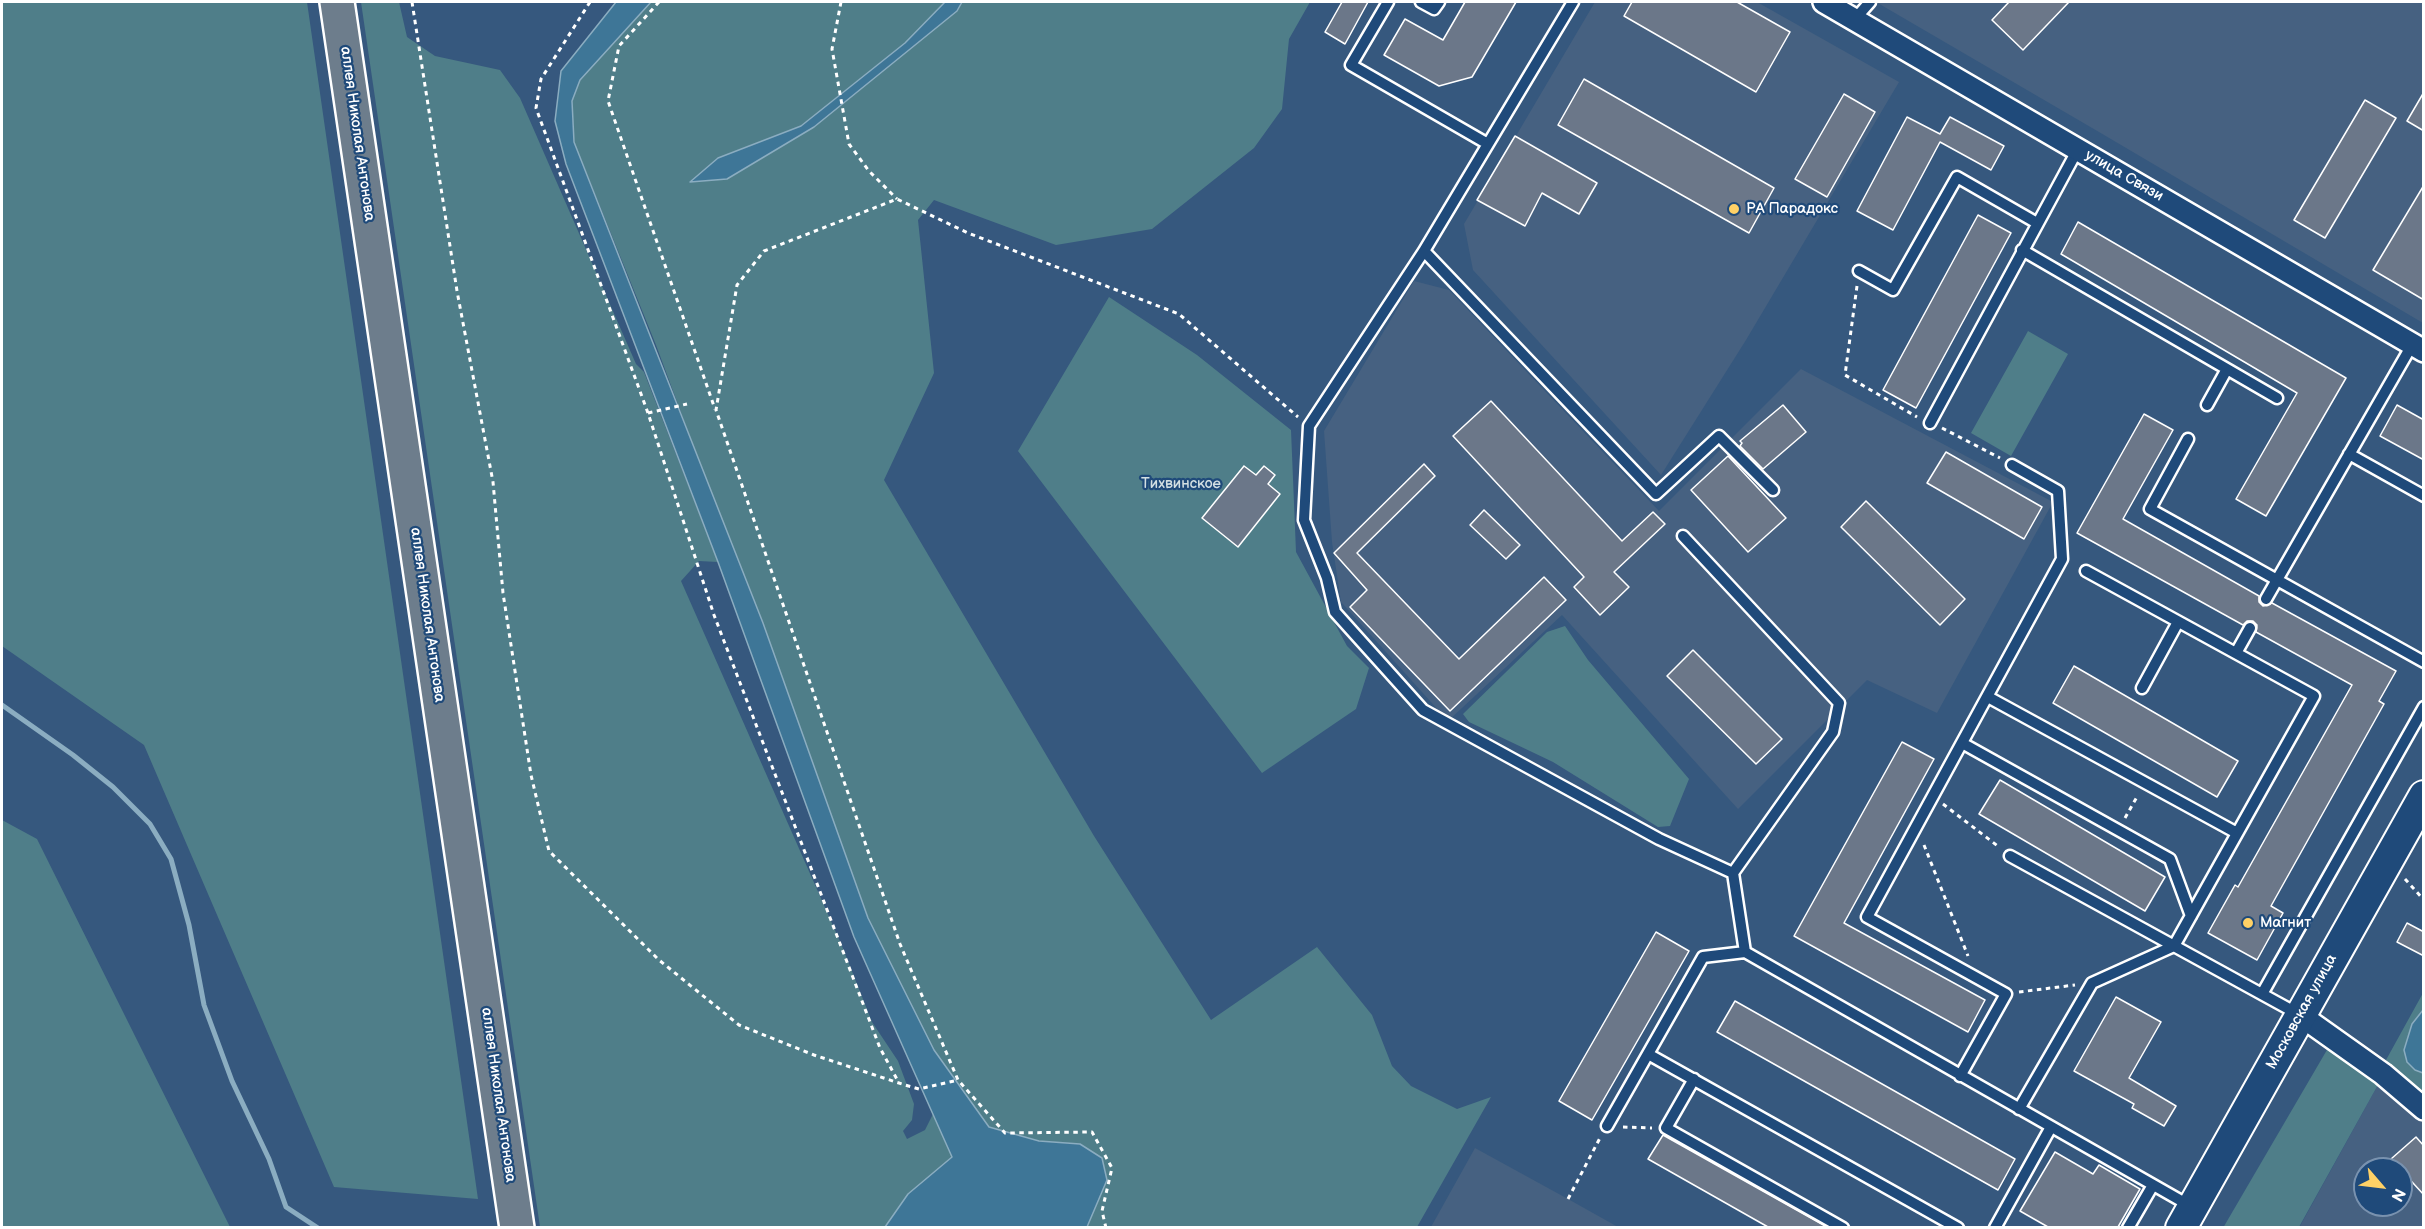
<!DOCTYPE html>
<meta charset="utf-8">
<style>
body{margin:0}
#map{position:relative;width:2425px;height:1229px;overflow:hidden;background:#36587e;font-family:"Balsamiq Sans",sans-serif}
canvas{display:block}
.frame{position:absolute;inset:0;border:3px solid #fff;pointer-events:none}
.north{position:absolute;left:2353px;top:1157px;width:60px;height:60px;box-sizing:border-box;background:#1f4a7a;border:2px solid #7992af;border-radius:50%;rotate:118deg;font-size:16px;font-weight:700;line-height:24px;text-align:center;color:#fff}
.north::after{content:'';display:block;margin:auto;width:21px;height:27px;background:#ffd166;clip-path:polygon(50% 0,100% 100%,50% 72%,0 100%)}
</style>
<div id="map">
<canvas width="2425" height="1229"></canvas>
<div class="frame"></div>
<div class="north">N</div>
</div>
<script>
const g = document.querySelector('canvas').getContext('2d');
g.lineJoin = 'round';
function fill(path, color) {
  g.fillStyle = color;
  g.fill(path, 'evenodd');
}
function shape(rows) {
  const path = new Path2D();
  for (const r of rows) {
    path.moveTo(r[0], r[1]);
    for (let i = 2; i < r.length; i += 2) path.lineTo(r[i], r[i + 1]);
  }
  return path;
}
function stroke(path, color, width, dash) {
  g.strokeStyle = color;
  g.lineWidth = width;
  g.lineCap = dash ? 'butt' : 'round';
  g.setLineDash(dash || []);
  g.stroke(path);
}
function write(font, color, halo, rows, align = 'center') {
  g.font = font + ' "Balsamiq Sans",sans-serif';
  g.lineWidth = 4.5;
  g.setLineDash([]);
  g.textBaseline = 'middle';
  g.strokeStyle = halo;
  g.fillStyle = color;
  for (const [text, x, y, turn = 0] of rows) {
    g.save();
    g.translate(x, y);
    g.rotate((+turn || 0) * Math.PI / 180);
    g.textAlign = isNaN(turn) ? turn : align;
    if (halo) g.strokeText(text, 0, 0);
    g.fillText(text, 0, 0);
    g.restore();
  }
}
const built = shape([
 [1595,2,1757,2,1899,82,1746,340,1661,475,1473,270,1464,224],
 [1876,2,2423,2,2423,323,2099,132],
 [1414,281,1449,290,1659,511,1801,369,2053,502,1937,713,1867,680,1738,809,1562,615,1448,721,1341,602,1332,542,1324,431],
 [2379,1083,2423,1121,2423,1227,2299,1228],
 [2365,1169,2401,1169,2401,1205,2365,1205],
 [1475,1148,1568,1199,1618,1227,1431,1227]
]);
const green = shape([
 [2,2,307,2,478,1199,334,1187,144,745,2,646],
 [361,2,399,2,407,37,435,56,500,70,520,98,636,364,644,372,718,562,699,561,681,581,842,946,872,1022,898,1061,914,1104,912,1120,903,1131,907,1139,925,1130,933,1114,952,1157,908,1194,885,1227,540,1227],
 [651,2,945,2,905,43,801,126,718,158,691,181,727,179,814,127,957,11,962,2,1310,2,1289,39,1282,109,1254,148,1152,229,1056,245,934,200,918,220,934,373,884,480,1094,836,1211,1020,1317,947,1372,1015,1392,1066,1411,1086,1457,1109,1491,1097,1417,1227,1087,1227,1080,1144,1039,1141,989,1127,934,1050,868,918,656,345,574,142,572,101,580,79],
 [1109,297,1197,355,1291,430,1296,552,1347,646,1369,668,1356,709,1262,773,1018,451],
 [2028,331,2068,354,2011,456,1971,433],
 [1565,626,1588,660,1689,779,1670,826,1658,827,1553,762,1469,722,1463,714,1547,632],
 [2,820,37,839,230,1227,2,1227],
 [2423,993,2423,1100,2395,1074,2386,1060],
 [2331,1043,2379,1083,2299,1227,2223,1228]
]);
const water = shape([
 [616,2,651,2,580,80,572,101,574,142,763,623,868,918,934,1050,989,1127,1039,1141,1080,1144,1102,1158,1107,1180,1087,1227,885,1227,908,1194,952,1157,854,937,718,562,566,164,555,121,561,71,616,2],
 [945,2,962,2,957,11,814,127,727,179,690,182,718,158,801,126,905,43,945,2],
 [2423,1010,2423,1073,2415,1070,2407,1062,2404,1050,2412,1024,2423,1010]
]);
const stream = shape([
 [2,705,73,755,113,787,150,824,171,859,189,925,204,1005,232,1081,269,1159,286,1207,318,1228]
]);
const building = shape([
 [1342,2,1368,2,1345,44,1325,32,1342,2],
 [1465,2,1516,2,1472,77,1439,86,1384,55,1405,19,1443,40,1465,2],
 [1632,2,1737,2,1790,32,1756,92,1624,16,1632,2],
 [2009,2,2069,2,2023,50,1992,20,2009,2],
 [1584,79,1774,188,1749,233,1558,125,1584,79],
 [2424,92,2424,131,2407,121,2424,92],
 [1844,94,1875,112,1827,197,1795,179,1844,94],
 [2365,100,2396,118,2325,238,2294,220,2365,100],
 [1907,117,1940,134,1950,117,2004,146,1991,170,1940,142,1893,230,1857,211,1907,117],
 [1515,136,1597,183,1579,214,1542,193,1525,226,1477,200,1515,136],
 [2424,185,2424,300,2373,270,2424,185],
 [1978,215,2011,233,1916,408,1883,390,1978,215],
 [2078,222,2346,378,2266,516,2236,499,2297,393,2061,254,2078,222],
 [1491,401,1622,541,1653,512,1665,524,1614,572,1629,587,1600,615,1574,587,1584,577,1453,436,1491,401],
 [1783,405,1806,432,1763,469,1740,446,1742,443,1740,441,1783,405],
 [2397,405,2424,420,2424,460,2380,436,2397,405],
 [2144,414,2173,430,2123,519,2259,596,2259,602,2263,606,2272,603,2396,671,2379,701,2384,704,2271,906,2283,913,2257,960,2208,933,2235,885,2238,887,2352,685,2256,632,2257,625,2253,621,2247,621,2243,625,2077,533,2144,414],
 [1946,452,2042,507,2024,539,1927,483,1946,452],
 [1728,456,1786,518,1748,552,1691,490,1728,456],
 [1424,464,1435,476,1357,553,1459,659,1544,577,1566,600,1450,711,1350,607,1367,590,1334,553,1424,464],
 [1244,466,1256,475,1264,466,1275,475,1268,484,1280,494,1238,547,1202,518,1244,466],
 [1866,501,1965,599,1940,625,1841,527,1866,501],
 [1484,510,1520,545,1506,559,1470,525,1484,510],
 [1693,650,1782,739,1756,764,1667,676,1693,650],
 [2074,666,2238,761,2217,797,2053,703,2074,666],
 [1902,742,1934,759,1844,923,1985,1000,1968,1032,1794,936,1902,742],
 [2000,780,2165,877,2145,911,1979,814,2000,780],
 [2407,923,2424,932,2424,956,2397,942,2407,923],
 [1656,932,1689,951,1592,1120,1559,1101,1656,932],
 [2116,997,2161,1022,2129,1078,2176,1106,2164,1126,2132,1108,2134,1104,2074,1071,2116,997],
 [1735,1001,2015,1159,1998,1190,1717,1032,1735,1001],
 [1663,1135,1827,1227,1768,1227,1648,1159,1663,1135],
 [2416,1137,2424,1146,2424,1195,2391,1159,2416,1137],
 [2055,1152,2093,1174,2099,1165,2140,1189,2118,1227,2048,1227,2020,1211,2055,1152]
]);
const path = shape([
 [412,2,457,291,493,482,503,593,531,775,549,851,659,960,739,1025,814,1055,905,1085,919,1089,958,1080],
 [590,2,541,79,536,108,648,413,714,615,880,1048,899,1083],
 [659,2,619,46,608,101,715,409],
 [841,2,832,49,849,144,869,171,897,199],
 [1857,286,1845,375,1917,417],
 [648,413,687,404],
 [1942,428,2000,458],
 [1943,804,1999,847],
 [2125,818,2138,795],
 [1924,845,1968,956],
 [2405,879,2424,900],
 [2019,992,2075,985],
 [1623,1127,1652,1128],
 [1568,1199,1601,1136],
 [1106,1228,1102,1211,1112,1168,1092,1132,1005,1133,958,1080,900,944,716,410,737,285,764,251,897,199,968,233,1179,314,1298,417]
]);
const lane = shape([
 [1388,2,1351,65,1488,144],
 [1421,2,1434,9,1439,2],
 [1573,2,1424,251,1309,426,1304,520,1327,578,1335,612,1423,710,1659,839,1733,873,1745,952],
 [1855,19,1870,2],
 [2022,250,2227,369,2207,405],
 [1424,251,1656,494,1719,436,1773,490],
 [1859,271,1893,290,1957,177,2037,223],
 [2227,369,2277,398],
 [1930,423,2078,149],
 [2188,439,2150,509,2424,662],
 [2349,454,2424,496],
 [1683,536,1839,703,1833,732,1733,873],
 [2266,599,2412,345],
 [2236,653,2250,628],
 [2142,688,2178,622],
 [1988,697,2237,833],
 [1962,743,2170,859,2191,916],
 [2010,856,2300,1015],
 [2262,994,2424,707],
 [1648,1054,1958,1228],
 [1960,1076,2006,994,1867,917,2062,559,2058,491,2012,465],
 [1694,1079,1666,1128,1843,1228],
 [2019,1109,2092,983,2174,946,2314,696,2086,571],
 [1607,1126,1703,957,1745,952,2192,1207],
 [1995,1228,2051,1127],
 [2128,1228,2153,1185]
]);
const street = shape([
 [1824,2,2424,351],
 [2300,1015,2383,1074,2424,1109]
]);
const secondary = shape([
 [2181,1228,2424,796]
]);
const primary = shape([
 [337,2,517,1228]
]);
const markers = [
 [1734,209,6,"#ffd166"],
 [2248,923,6,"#ffd166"]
];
const streetNames = [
 ["аллея Николая Антонова",357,134,82],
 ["улица Связи",2124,176,30],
 ["аллея Николая Антонова",427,615,82],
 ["Московская улица",2302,1012,-61],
 ["аллея Николая Антонова",498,1095,82]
];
const poiNames = [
 ["РА Парадокс",1746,209],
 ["Магнит",2260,923]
];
const parkNames = [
 ["Тихвинское",1181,484]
];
fill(built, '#466181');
fill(green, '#4f7e89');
fill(water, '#3e7697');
stroke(water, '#8badc1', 1.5);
stroke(stream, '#8badc1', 5);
fill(building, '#6b7789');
stroke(building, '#fff', 1.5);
stroke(lane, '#fff', 15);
stroke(street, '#fff', 26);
stroke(secondary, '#fff', 34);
stroke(primary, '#fff', 38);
stroke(path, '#fff', 3, [4.5, 4.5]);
stroke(lane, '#1f4a7a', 10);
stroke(street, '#1f4a7a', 21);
stroke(secondary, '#1f4a7a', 30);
stroke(primary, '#6d7d8c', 33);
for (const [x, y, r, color] of markers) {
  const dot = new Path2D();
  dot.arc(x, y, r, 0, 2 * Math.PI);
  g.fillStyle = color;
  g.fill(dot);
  stroke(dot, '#1f4a7a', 2);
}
write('15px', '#fff', '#1f4a7a', streetNames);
write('15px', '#fff', '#1f4a7a', poiNames, 'left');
write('15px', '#d3dfe2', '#1f4a7a', parkNames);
</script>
